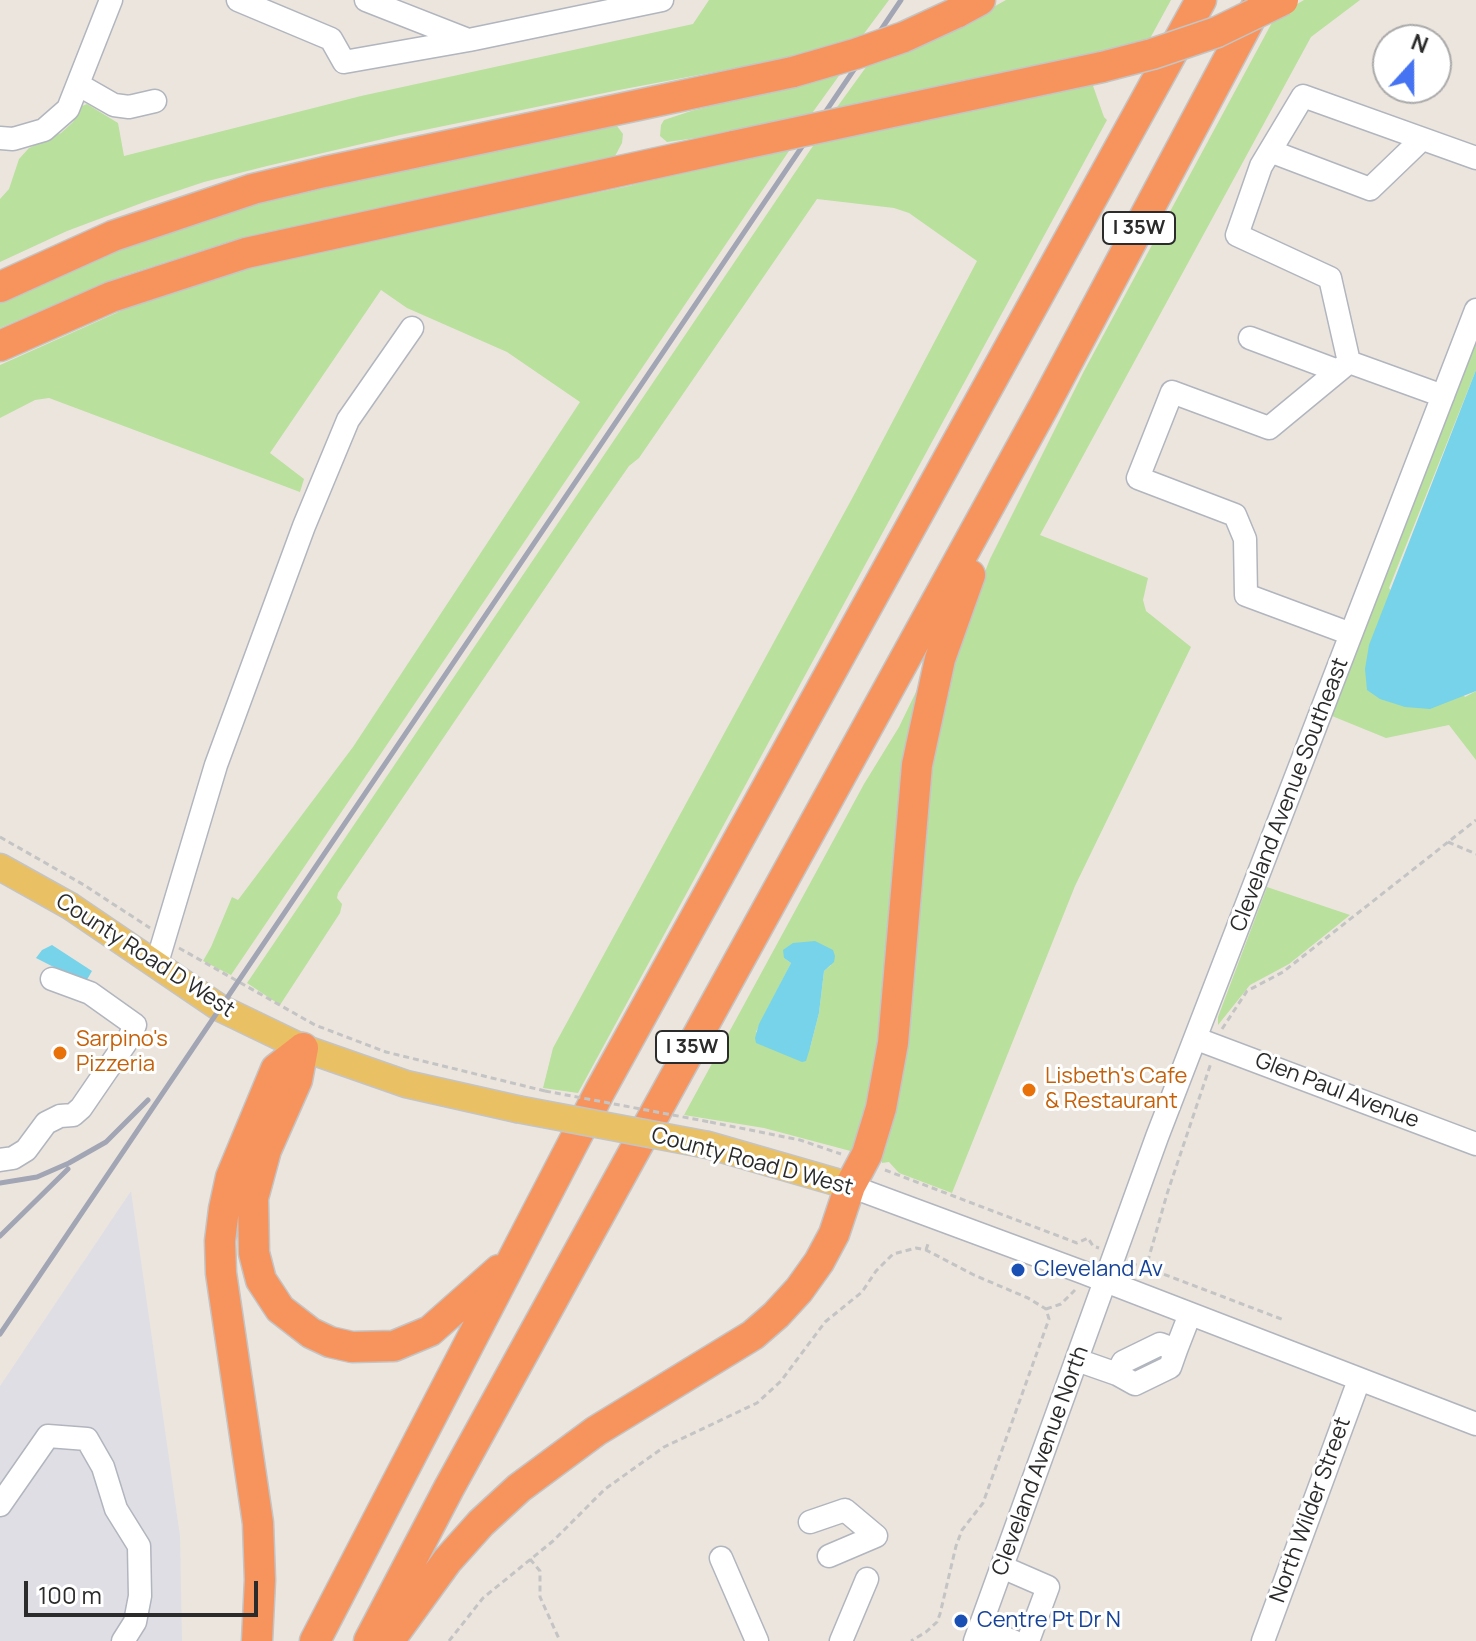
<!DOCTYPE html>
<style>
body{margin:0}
#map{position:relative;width:1476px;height:1641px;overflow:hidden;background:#ece5de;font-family:Manrope,sans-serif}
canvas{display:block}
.north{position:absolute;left:1372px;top:24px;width:80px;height:80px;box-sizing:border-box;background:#fff;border:2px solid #aaa;border-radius:50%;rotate:21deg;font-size:22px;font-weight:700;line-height:32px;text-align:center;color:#2b2b2b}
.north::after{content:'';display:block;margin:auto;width:28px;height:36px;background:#4573f1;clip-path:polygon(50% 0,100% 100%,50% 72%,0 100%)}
.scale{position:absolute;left:24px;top:1581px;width:234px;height:36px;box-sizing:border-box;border:4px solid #2b2b2b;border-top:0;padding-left:10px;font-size:24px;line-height:28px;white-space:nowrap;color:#2b2b2b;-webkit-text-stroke:6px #fff;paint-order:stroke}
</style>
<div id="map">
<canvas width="1476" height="1641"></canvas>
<div class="north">N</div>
<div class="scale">100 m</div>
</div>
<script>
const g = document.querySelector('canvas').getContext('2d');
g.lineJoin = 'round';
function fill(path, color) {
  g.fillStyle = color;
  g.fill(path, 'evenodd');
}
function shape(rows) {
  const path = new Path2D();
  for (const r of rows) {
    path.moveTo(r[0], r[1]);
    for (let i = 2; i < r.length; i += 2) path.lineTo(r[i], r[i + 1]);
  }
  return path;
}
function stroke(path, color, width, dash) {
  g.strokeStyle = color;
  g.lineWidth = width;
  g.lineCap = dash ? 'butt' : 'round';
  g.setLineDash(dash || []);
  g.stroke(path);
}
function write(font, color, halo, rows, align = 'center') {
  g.font = font + ' Manrope,sans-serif';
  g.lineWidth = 6;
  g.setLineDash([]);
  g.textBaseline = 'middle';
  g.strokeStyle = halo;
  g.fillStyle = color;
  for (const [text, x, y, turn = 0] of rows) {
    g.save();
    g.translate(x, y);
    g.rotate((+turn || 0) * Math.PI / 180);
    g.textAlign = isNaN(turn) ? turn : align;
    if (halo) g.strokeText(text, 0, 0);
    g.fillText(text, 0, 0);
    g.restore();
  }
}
const industrial = shape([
 [131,1191,180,1536,182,1641,0,1641,0,1386]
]);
const green = shape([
 [709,0,889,0,860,39,810,54,619,90,400,135,267,166,204,182,147,201,67,231,0,262,0,199,9,189,19,159,29,148,61,133,73,122,82,106,87,104,118,123,124,156,361,96,693,24],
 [1006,0,1171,0,1147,44,835,110,869,63,977,16],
 [1304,0,1360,0,1311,37,1040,535,1148,578,1143,600,1146,611,1191,647,1075,886,952,1193,899,1173,889,1162,882,1163,881,1148,929,767,943,702,969,612,990,559,1084,371,1275,17],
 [841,73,810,116,710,136,667,142,660,136,661,125,664,120,691,111],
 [1092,83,1104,117,1107,120,578,1093,543,1088,553,1048,855,493,977,261,909,213,894,208,817,199,639,458,629,466,592,519,338,893,337,898,342,904,340,913,280,1005,247,983,817,140,948,116],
 [617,126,623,134,622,143,614,158,234,240,119,277,0,328,0,300,52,275,245,203],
 [793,145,231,975,203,961,211,947,232,897,238,900,353,747,580,402,507,352,407,308,381,290,270,453,304,479,300,492,49,398,35,400,0,418,0,365,134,305,223,275,309,252,629,186,723,160],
 [1476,341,1476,370,1389,588,1465,697,1476,691,1476,760,1449,725,1386,738,1332,716],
 [932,659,880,1073,858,1153,764,1128,684,1115,864,784,899,727],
 [784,958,831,965,824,971,819,1013,810,1048,756,1032,791,963],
 [1267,887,1350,915,1289,964,1250,985,1218,1025,1218,1017]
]);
const water = shape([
 [1476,370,1476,691,1430,709,1405,707,1380,699,1367,690,1365,669,1369,645],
 [815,941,833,950,835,956,834,962,824,971,819,1013,810,1048,806,1061,802,1062,756,1043,755,1038,759,1024,791,963,784,958,783,950,793,943],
 [52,945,92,971,85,983,36,958,42,950]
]);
const path = shape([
 [0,837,84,885,150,928],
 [1448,842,1476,854],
 [179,948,315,1025,386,1052,545,1091],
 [1222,1029,1247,991,1283,972,1476,820],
 [710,1122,800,1140,841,1154],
 [885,1170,1077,1243,1088,1238,1093,1246,1099,1248],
 [926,1250,929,1241],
 [1131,1263,1141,1267,1147,1264,1167,1194,1211,1063],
 [1147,1264,1158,1272,1284,1320],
 [1046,1309,1061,1304,1075,1290],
 [530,1559,540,1571,540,1597,560,1641],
 [449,1641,483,1598,553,1541,605,1489,664,1447,757,1403,781,1381,825,1322,862,1292,876,1271,893,1254,916,1248,926,1250,974,1275,1028,1298,1046,1309,1049,1319,983,1503,962,1530,956,1546,940,1614,937,1622,926,1632,911,1641]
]);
const minor = shape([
 [238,0,331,39,344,62,469,40,662,0],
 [366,0,468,40],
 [79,85,114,105,129,107,155,101],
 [0,138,13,139,44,130,68,109,111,0],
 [1270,151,1370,189,1422,139],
 [1250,338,1338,371],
 [1349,362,1269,428,1172,392,1138,478,1235,515,1245,539,1246,595,1351,634],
 [1443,396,1349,362,1330,278,1237,235,1261,166,1303,96,1476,158],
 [156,966,216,765,304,526,348,420,412,328],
 [1197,1039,1476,1144],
 [0,1160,13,1158,26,1150,46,1123,60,1116,73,1115,81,1108,129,1038,135,1025,90,993,52,979],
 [850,1186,1082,1272,1476,1424],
 [1077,1360,1117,1374,1123,1362,1160,1344,1176,1350,1190,1314],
 [1117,1374,1135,1384,1170,1367,1176,1350],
 [0,1505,48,1436,87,1439,103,1467,116,1509,139,1546,140,1596,135,1622,123,1641],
 [810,1522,845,1510,876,1536,829,1556],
 [721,1558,757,1641],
 [1002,1567,1048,1587,1028,1641],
 [980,1629,1013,1641],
 [841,1641,867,1579],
 [975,1641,1157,1137,1476,310],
 [1263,1641,1359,1380]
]);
const major = shape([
 [0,867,70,906,220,1008,303,1048,406,1084,517,1109],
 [708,1145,850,1186]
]);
const highway = shape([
 [956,13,980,0],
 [915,107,1102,67],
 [0,287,113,236,253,189,324,172,793,72],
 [0,346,111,297,246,253,734,146],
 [303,1048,297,1080,266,1150,253,1198,254,1253,261,1280,280,1309,311,1333,330,1342,352,1347,394,1346,430,1331,499,1270],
 [257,1641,260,1580,258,1523,221,1273,220,1241,224,1209,231,1177,276,1069,303,1048],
 [315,1641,600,1091,1201,0],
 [369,1641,449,1488,1044,406,1259,2],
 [389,1641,447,1561,481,1523,519,1488,596,1431,753,1335,776,1315,799,1290,819,1262,834,1234,850,1186,867,1154,881,1108,893,1043,917,765,940,659,970,575]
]);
const rail = shape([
 [0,1183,37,1177,69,1163,106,1142,148,1100],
 [0,1236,68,1169],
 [0,1334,901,0]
]);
const pathBridge = shape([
 [545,1091,710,1122]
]);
const majorBridge = shape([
 [517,1109,708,1145]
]);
const highwayBridge = shape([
 [1102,67,1152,54,1217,32,1283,0],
 [793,72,855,54,904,37,956,13],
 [734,146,915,107]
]);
const markers = [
 [60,1053,8,"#e8710a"],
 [1029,1090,8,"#e8710a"],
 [1018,1270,8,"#1a4fb4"],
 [961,1621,8,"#1a4fb4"]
];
const shields = [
 [1139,228,72],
 [692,1047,72]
];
const shieldNames = [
 ["I 35W",1139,228],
 ["I 35W",692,1047]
];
const streetNames = [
 ["Cleveland Avenue Southeast",1290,795,-69],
 ["County Road D West",145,956,33],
 ["Glen Paul Avenue",1337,1091,21],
 ["County Road D West",752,1162,15],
 ["Cleveland Avenue North",1041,1461,-70],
 ["North Wilder Street",1311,1510,-70]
];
const foodNames = [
 ["Sarpino's",76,1040],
 ["Pizzeria",76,1065],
 ["Lisbeth's Cafe",1045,1077],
 ["& Restaurant",1045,1102]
];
const transitNames = [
 ["Cleveland Av",1034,1270],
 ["Centre Pt Dr N",977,1621]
];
fill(industrial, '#dfdee5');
fill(green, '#b9e09d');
fill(water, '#76d3e9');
stroke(minor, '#b1b5be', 25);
stroke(major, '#c4c4c4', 29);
stroke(highway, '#c4c4c4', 33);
stroke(path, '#c4c4c4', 3, [6, 4]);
stroke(minor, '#fff', 22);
stroke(major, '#eac065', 26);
stroke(highway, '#f7945e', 30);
stroke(rail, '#a1a5b4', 5);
stroke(majorBridge, '#c4c4c4', 29, []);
stroke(highwayBridge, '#c4c4c4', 33, []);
stroke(pathBridge, '#c4c4c4', 3, [6, 4]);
stroke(majorBridge, '#eac065', 26);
stroke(highwayBridge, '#f7945e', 30);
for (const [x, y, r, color] of markers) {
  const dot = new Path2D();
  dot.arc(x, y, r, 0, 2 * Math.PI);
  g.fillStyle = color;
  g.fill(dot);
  stroke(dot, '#fff', 3);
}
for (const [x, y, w] of shields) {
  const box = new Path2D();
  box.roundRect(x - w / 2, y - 16, w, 32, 6);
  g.fillStyle = '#fff';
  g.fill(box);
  stroke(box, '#2b2b2b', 2);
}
write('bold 20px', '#2b2b2b', null, shieldNames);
write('22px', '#2b2b2b', '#fff', streetNames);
write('22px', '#c56008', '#fff', foodNames, 'left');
write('22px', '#164399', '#fff', transitNames, 'left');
</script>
